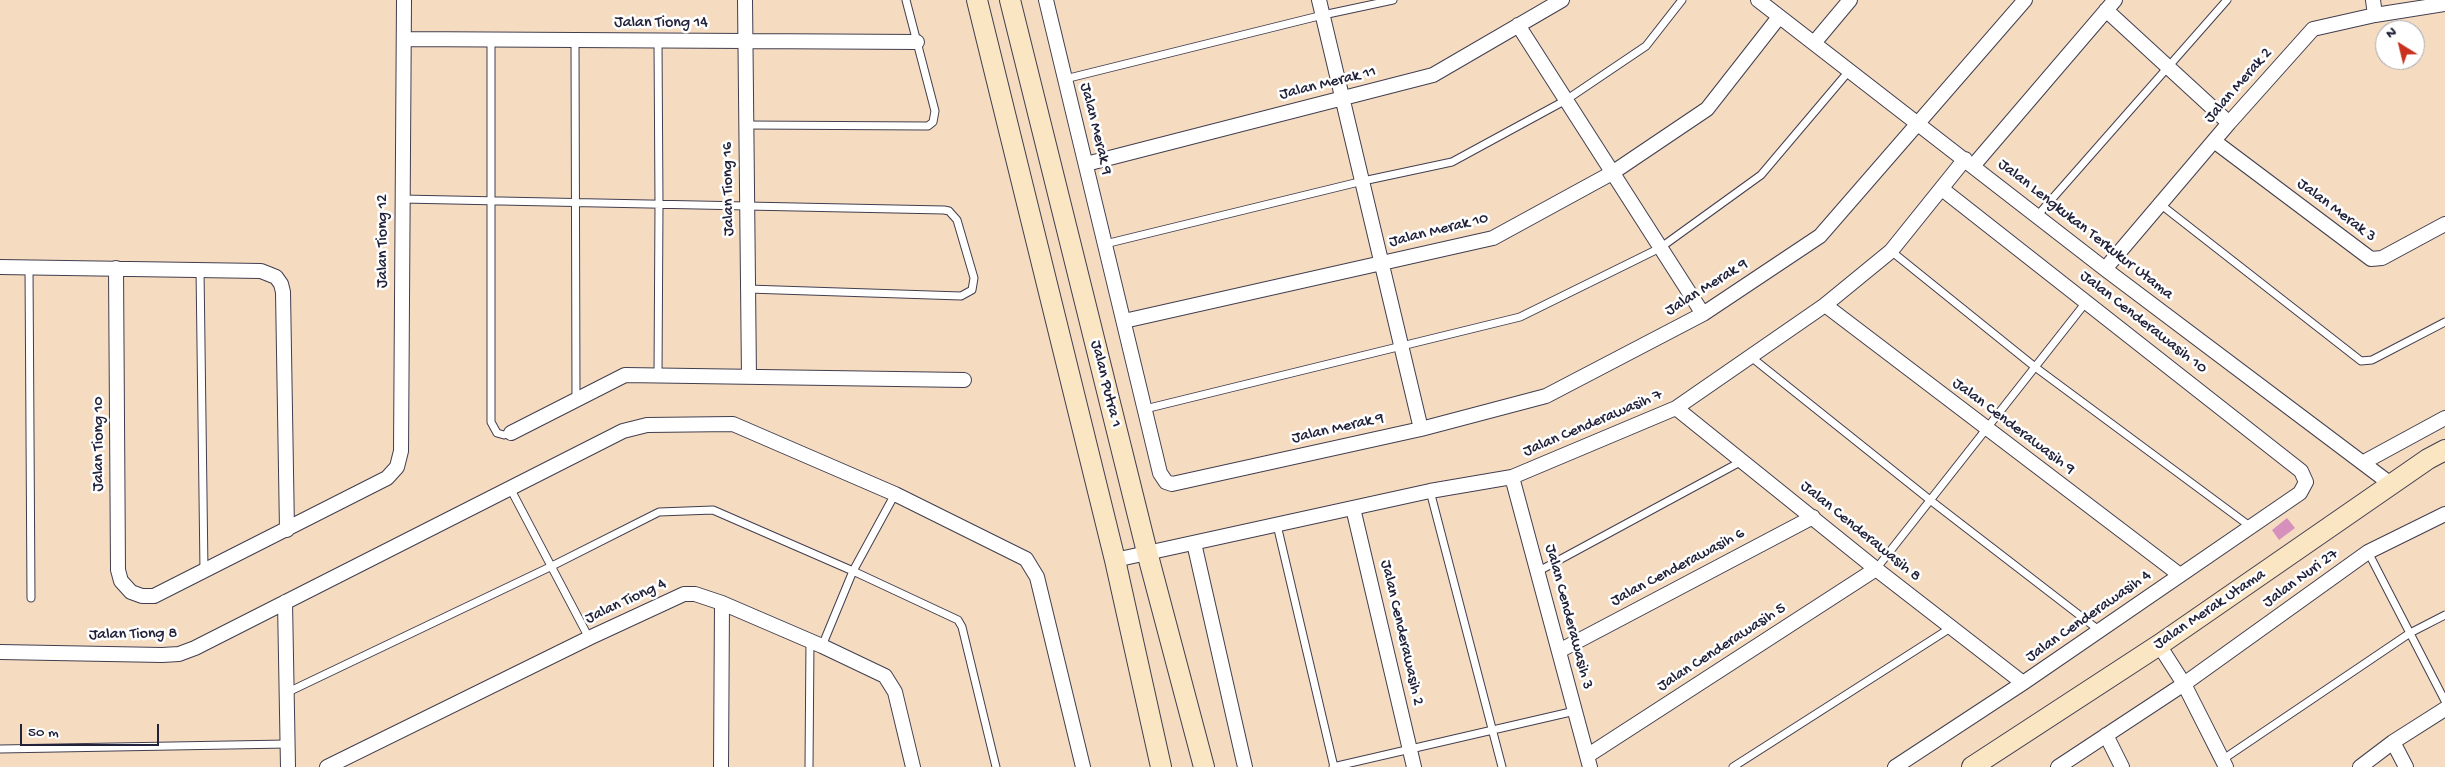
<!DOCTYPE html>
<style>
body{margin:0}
#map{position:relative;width:2445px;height:767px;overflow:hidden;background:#f5dcc0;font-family:"Gochi Hand",sans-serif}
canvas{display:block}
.north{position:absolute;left:2375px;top:20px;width:50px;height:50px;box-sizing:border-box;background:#fff;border:1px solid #a7a7b1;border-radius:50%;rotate:324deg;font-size:14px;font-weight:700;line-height:20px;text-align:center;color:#22223b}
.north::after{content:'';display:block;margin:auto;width:18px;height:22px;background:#c8321e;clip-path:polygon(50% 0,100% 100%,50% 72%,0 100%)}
.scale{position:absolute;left:20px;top:724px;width:139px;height:22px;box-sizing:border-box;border:2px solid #22223b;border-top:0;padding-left:6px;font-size:15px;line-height:18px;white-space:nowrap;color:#22223b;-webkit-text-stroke:4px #fff;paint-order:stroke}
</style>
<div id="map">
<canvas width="2445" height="767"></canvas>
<div class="north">N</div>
<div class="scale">50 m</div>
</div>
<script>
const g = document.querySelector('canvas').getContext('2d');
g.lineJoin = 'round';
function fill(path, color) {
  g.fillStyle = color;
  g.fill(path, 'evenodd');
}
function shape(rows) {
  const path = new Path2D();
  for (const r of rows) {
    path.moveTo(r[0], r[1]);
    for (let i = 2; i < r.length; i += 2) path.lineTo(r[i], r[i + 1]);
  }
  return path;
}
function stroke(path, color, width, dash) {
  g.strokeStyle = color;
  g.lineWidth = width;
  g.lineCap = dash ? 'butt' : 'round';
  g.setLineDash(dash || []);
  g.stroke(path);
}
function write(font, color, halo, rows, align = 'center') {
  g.font = font + ' "Gochi Hand",sans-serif';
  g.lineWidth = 5;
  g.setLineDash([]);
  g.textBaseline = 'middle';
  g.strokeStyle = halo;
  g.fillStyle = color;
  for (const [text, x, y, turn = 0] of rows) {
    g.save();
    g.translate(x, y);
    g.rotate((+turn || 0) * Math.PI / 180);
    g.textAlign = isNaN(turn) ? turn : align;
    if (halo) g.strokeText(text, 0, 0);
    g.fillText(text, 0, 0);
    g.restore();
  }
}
const building = shape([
 [2287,518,2295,528,2279,540,2272,530]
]);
const lane = shape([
 [491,40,491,422,497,433,504,435,511,433],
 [575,41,576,399],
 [1065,79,1323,15,1393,0],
 [746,125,928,126,933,122,935,111,906,0],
 [402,199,944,210,949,211,957,220,974,278,972,290,961,296,748,289],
 [2160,204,2361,361,2372,360,2445,322],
 [2037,216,2227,0],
 [1105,244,1363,181,1452,162,1566,100,1646,46,1682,0],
 [1891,251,2035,367,2251,527],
 [29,267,31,598],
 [200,269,204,571],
 [1751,357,1930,500,2100,631],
 [658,375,659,205,658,41],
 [1145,409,1520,317,1660,248,1761,175,1849,71],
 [510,488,589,638],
 [1430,491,1502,767],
 [1277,525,1334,767],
 [2368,552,2445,701],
 [1876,569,2087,301],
 [1537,572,1742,461],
 [822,646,853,571,895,494],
 [286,693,552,566,659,512,713,510,853,571,958,620,962,627,996,767],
 [0,749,287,744],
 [2222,760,2410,633,2445,615],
 [809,767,810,640],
 [1333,767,1575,711],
 [1733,767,1952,627]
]);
const street = shape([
 [745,0,749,377],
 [1046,0,1160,473,1166,482,1172,484,1421,429,1546,396,1703,314,1820,236,2025,0],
 [1319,0,1421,429],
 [1758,0,2105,269,2392,485],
 [2373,0,2375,15],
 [2106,10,2229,123],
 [1518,25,1703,314],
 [404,39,917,42],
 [1814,43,1850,0],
 [2214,141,2371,259,2382,258,2445,224],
 [1086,164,1433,75,1562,0],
 [1973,166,2115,0],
 [0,267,261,271,276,277,281,284,283,292,287,530],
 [116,268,118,570,121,581,131,592,142,596,154,596,387,478,397,467,401,451,404,0],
 [2105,269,2229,123,2313,29,2375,15,2445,4],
 [1825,305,2180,575],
 [1124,321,1493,238,1612,173,1707,109,1779,17],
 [1676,408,1876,569,2023,683],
 [511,433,625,375,964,380],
 [2364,462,2445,418],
 [1512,477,1590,767],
 [1353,508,1414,767],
 [1194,543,1245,767],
 [1115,560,1430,491,1512,477,1676,408,1825,305,1891,251,1965,159],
 [285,602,288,767],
 [2159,645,2184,684,2226,767],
 [1559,651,1813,517],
 [0,652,162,655,179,654,195,648,623,431,647,425,733,424,895,494,1026,559,1037,577,1083,767],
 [2106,735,2122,767],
 [2393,742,2406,767],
 [1587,756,1876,569],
 [327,767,589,638,684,594,695,594,722,603,822,646,885,676,895,692,913,767],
 [721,767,722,603],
 [1895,767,2023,683,2300,493,2306,482,2301,471,1942,189],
 [2058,767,2184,684,2368,552,2445,514],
 [2360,767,2393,742,2445,709]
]);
const secondary = shape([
 [977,0,1115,560,1161,767],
 [1010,0,1147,552,1204,767],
 [1972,767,2159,645,2428,459,2445,450]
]);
const streetNames = [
 ["Jalan Tiong 14",661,24],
 ["Jalan Merak 11",1328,84,-14],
 ["Jalan Merak 2",2239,86,-49],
 ["Jalan Merak 9",1095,129,76],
 ["Jalan Tiong 16",729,189,-91],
 ["Jalan Merak 3",2336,211,37],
 ["Jalan Lengkukan Terkukur Utama",2085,230,38],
 ["Jalan Merak 10",1439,231,-14],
 ["Jalan Tiong 12",384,241,-90],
 ["Jalan Merak 9",1707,288,-32],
 ["Jalan Cenderawasih 10",2143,323,38],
 ["Jalan Putra 1",1105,384,76],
 ["Jalan Cenderawasih 7",1593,424,-23],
 ["Jalan Cenderawasih 9",2013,427,37],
 ["Jalan Merak 9",1338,429,-13],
 ["Jalan Tiong 10",100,444,-90],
 ["Jalan Cenderawasih 8",1860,532,39],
 ["Jalan Cenderawasih 6",1678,568,-28],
 ["Jalan Nuri 27",2301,579,-36],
 ["Jalan Tiong 4",626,602,-25],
 ["Jalan Merak Utama",2210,610,-34],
 ["Jalan Cenderawasih 3",1568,617,75],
 ["Jalan Cenderawasih 4",2089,617,-35],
 ["Jalan Cenderawasih 2",1401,633,77],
 ["Jalan Tiong 8",133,635,-1],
 ["Jalan Cenderawasih 5",1722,648,-33]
];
fill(building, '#d590bc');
stroke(lane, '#423e4f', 9);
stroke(street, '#423e4f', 16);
stroke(secondary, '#423e4f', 22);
stroke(lane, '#fff', 7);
stroke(street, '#fff', 14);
stroke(secondary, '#fbe6c4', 20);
write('16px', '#22223b', '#fff', streetNames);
</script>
